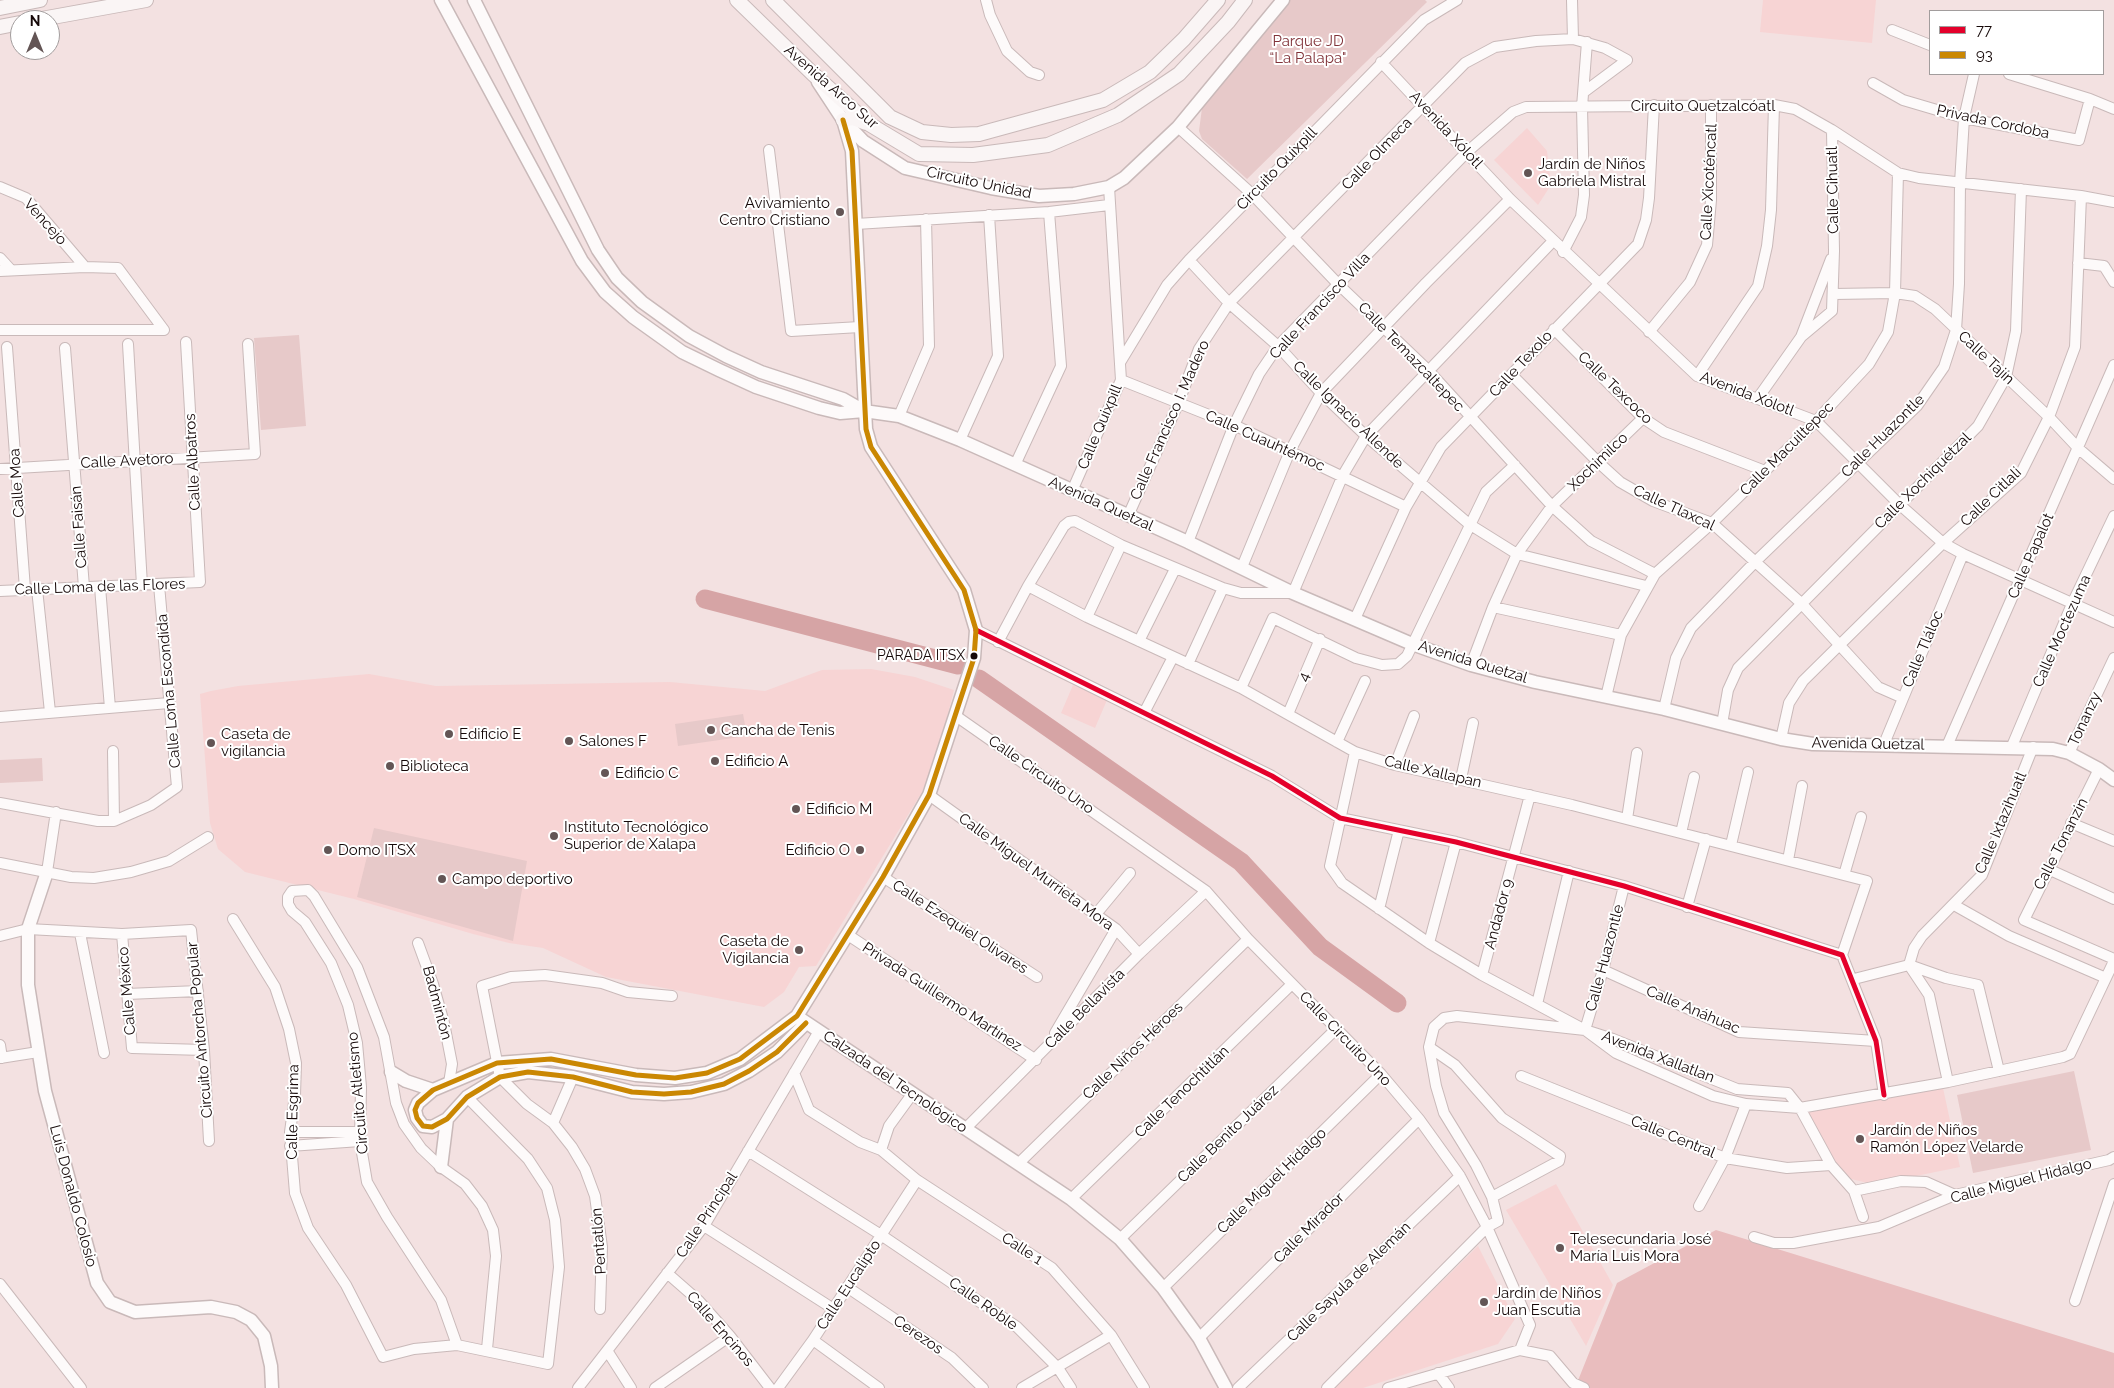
<!DOCTYPE html>
<meta charset="utf-8">
<style>
body{margin:0}
#map{position:relative;width:2114px;height:1388px;overflow:hidden;background:#f3e1e1;font-family:Raleway,sans-serif}
canvas{display:block}
.legend{position:absolute;left:1929px;top:10px;width:175px;height:65px;box-sizing:border-box;background:#fff;border:1px solid #a29d9d;margin:0;padding:6px 9px;list-style:none;font-size:15px;color:#160909}
.legend li{display:flex;align-items:center;gap:10px;height:25px}
.legend b{width:25px;border:1px solid #a29d9d}
.north{position:absolute;left:10px;top:10px;width:50px;height:50px;box-sizing:border-box;background:#fff;border:1px solid #a29d9d;border-radius:50%;rotate:0deg;font-size:14px;font-weight:700;line-height:20px;text-align:center;color:#160909}
.north::after{content:'';display:block;margin:auto;width:18px;height:22px;background:#635555;clip-path:polygon(50% 0,100% 100%,50% 72%,0 100%)}
</style>
<div id="map">
<canvas width="2114" height="1388"></canvas>
<ul class="legend">
<li><b style="height:6px;background:#e4002b"></b>77</li>
<li><b style="height:6px;background:#ca8702"></b>93</li>
</ul>
<div class="north">N</div>
</div>
<script>
const g = document.querySelector('canvas').getContext('2d');
g.lineJoin = 'round';
function fill(path, color) {
  g.fillStyle = color;
  g.fill(path, 'evenodd');
}
function shape(rows) {
  const path = new Path2D();
  for (const r of rows) {
    path.moveTo(r[0], r[1]);
    for (let i = 2; i < r.length; i += 2) path.lineTo(r[i], r[i + 1]);
  }
  return path;
}
function stroke(path, color, width, dash) {
  g.strokeStyle = color;
  g.lineWidth = width;
  g.lineCap = dash ? 'butt' : 'round';
  g.setLineDash(dash || []);
  g.stroke(path);
}
function write(font, color, halo, rows, align = 'center') {
  g.font = font + ' Raleway,sans-serif';
  g.lineWidth = 4;
  g.setLineDash([]);
  g.textBaseline = 'middle';
  g.strokeStyle = halo;
  g.fillStyle = color;
  for (const [text, x, y, turn = 0] of rows) {
    g.save();
    g.translate(x, y);
    g.rotate((+turn || 0) * Math.PI / 180);
    g.textAlign = isNaN(turn) ? turn : align;
    if (halo) g.strokeText(text, 0, 0);
    g.fillText(text, 0, 0);
    g.restore();
  }
}
const built = shape([
 [1763,0,1876,0,1872,43,1760,32],
 [1527,128,1547,151,1551,185,1538,205,1494,160],
 [871,669,915,677,954,690,941,741,922,792,816,966,799,967,784,992,764,1007,606,977,543,948,509,943,473,934,354,899,245,872,218,849,210,823,200,694,211,691,238,686,369,674,436,686,670,682,765,691,822,670],
 [1073,685,1107,700,1095,728,1061,713],
 [1943,1088,1960,1167,1906,1178,1868,1183,1851,1179,1837,1167,1808,1112],
 [1556,1184,1613,1285,1586,1346,1506,1210],
 [1478,1246,1515,1319,1498,1344,1363,1388,1334,1388]
]);
const green = shape([
 [1284,0,1425,0,1427,2,1247,179,1202,139,1199,131,1202,108],
 [299,335,306,426,261,430,254,338],
 [743,714,747,736,678,746,675,724],
 [42,758,43,781,0,783,0,760],
 [374,828,527,861,513,941,357,897],
 [2074,1071,2091,1150,1973,1173,1957,1095]
]);
const forest = shape([
 [1716,1230,2114,1353,2114,1388,1575,1388,1617,1283]
]);
const river = shape([
 [705,599,958,665],
 [979,679,1241,862,1320,947,1397,1003]
]);
const minor = shape([
 [986,0,990,15,1007,51,1030,72,1039,75],
 [1572,0,1573,39],
 [1892,30,1930,45],
 [1381,62,1510,199,1697,376,1816,421,1899,504,1943,543,1963,554,2114,622],
 [2009,74,2090,99,2114,109],
 [1873,83,1903,100,1964,118,2079,140,2090,99],
 [1178,127,1252,194,1339,285,1428,370,1552,506,1591,541,1655,574],
 [769,150,791,331,860,327],
 [0,187,26,198,85,267],
 [856,224,1049,212,1109,205],
 [1563,252,1581,217,1584,195,1582,107,1587,42],
 [0,258,11,270],
 [1189,260,1229,303,1278,346,1321,393,1366,436,1469,524,1517,554,1646,586],
 [2078,263,2104,266,2114,282],
 [0,271,85,267,118,268,164,330],
 [1834,294,1895,293,1915,296,1935,309,2049,417,2079,449,2114,479],
 [1554,329,1643,418,1664,432,1765,471],
 [0,330,164,330],
 [1649,332,1690,282,1707,245,1711,200,1711,105],
 [1801,337,1832,311,1834,251,1832,130],
 [128,344,142,585],
 [7,347,25,589],
 [65,348,84,587],
 [1121,361,1167,285,1189,260,1424,20,1457,0],
 [1512,375,1598,462,1620,482,1653,501,1712,523,1801,603,1878,687,1903,698],
 [1697,376,1758,286,1767,246,1771,210,1774,105],
 [1121,380,1234,425,1406,507],
 [1758,398,1801,337,1831,259],
 [899,416,929,346,926,219],
 [960,440,998,356,989,215],
 [1015,465,1061,366,1049,212],
 [0,469,255,454,248,344],
 [1072,491,1121,380,1109,187],
 [1128,516,1178,404,1199,349,1229,303,1465,63,1495,47,1536,41,1573,39,1605,48,1627,60,1584,92],
 [1188,542,1234,425,1259,374,1278,346,1467,152,1513,112,1526,107,1774,105,1795,109,1832,130,1898,173,1919,178,2081,196,2114,202],
 [1242,567,1290,451,1321,393,1426,283,1510,199],
 [1028,586,1087,617,1241,688,1355,752,1395,765,1572,805,1867,881,1842,955],
 [100,587,110,708],
 [37,589,50,712],
 [0,591,200,582,186,342],
 [1493,607,1621,635],
 [1087,617,1121,545],
 [1355,619,1406,507,1441,447,1638,244,1646,220,1649,198,1654,105],
 [976,630,1272,776,1340,818,1456,842,1624,886,1842,955,1876,1041,1884,1095],
 [1139,641,1175,569],
 [998,642,1028,586,1064,526,1069,522,1075,521,1121,545,1223,588,1241,593,1293,593,1343,475,1366,436,1553,241],
 [1188,664,1223,588],
 [1471,665,1493,607,1517,554,1552,506,1643,418],
 [1241,688,1273,618,1356,658,1382,665,1398,664,1407,656,1486,492,1515,465],
 [1606,697,1621,635,1655,574,1712,523,1816,421,1869,364,1888,332,1895,293,1898,173],
 [1664,709,1676,658,1691,628,1756,561,1917,406,1944,367,1956,330,1959,284,1960,183,1964,118,1974,74],
 [1144,713,1173,657],
 [1288,714,1320,639],
 [956,716,1206,891,1248,939,1381,1074,1419,1119,1460,1176,1487,1227,1530,1325,1520,1350,1388,1388],
 [0,717,169,703],
 [1722,724,1728,690,1738,668,1978,426,2006,377,2016,331,2021,189],
 [1781,739,1789,703,1803,681,1943,543,2021,473,2049,417,2075,347,2081,196],
 [1337,742,1365,681],
 [1884,744,1963,554],
 [1947,746,2114,365],
 [2012,746,2072,604,2114,516],
 [113,751,114,821],
 [1355,752,1330,866,1342,883,1429,943,1482,975,1585,1030,1613,1039,1737,1089,1788,1093,1800,1108,1948,1082,2063,1057,2070,1054,2114,961],
 [2069,753,2114,658],
 [1395,765,1414,716],
 [2099,769,2024,920,2114,959],
 [1461,779,1473,723],
 [929,795,1116,929,1139,954],
 [0,803,98,821,114,821,151,805,177,787,159,585],
 [1627,819,1637,753],
 [2071,823,2114,841],
 [1681,833,1694,777],
 [1731,845,1748,772],
 [1788,860,1802,786],
 [0,863,71,877,94,878,131,872,169,861,208,837],
 [2048,869,2114,899],
 [47,872,56,812],
 [1844,875,1861,817],
 [883,877,1037,977],
 [1954,905,2009,936,2106,978],
 [1687,907,1706,839],
 [1379,909,1399,830],
 [1096,914,1130,873],
 [233,919,275,987,289,1029,296,1063,295,1095,290,1132,295,1193,308,1228,346,1285,383,1357,414,1349,457,1345,548,1364,559,1267,555,1220,547,1188,528,1159,467,1097],
 [80,933,104,1053],
 [122,934,132,1048,204,1050],
 [848,935,1036,1060],
 [0,936,28,929,122,934,191,930,204,1050,209,1141],
 [418,943,433,984,444,1023,452,1064,449,1083],
 [1429,943,1456,842],
 [1909,965,1914,948,1922,936,1982,875,2033,747],
 [1909,965,1946,978,1978,985,1999,1071],
 [1909,965,1929,995,1948,1082],
 [1603,970,1739,1032,1876,1041],
 [1482,975,1530,795],
 [1854,979,1909,965],
 [127,994,198,991],
 [1537,1004,1569,871],
 [1585,1030,1603,970,1624,886],
 [1055,1033,1116,929],
 [0,1045,2,1058],
 [1429,1047,1455,1065,1502,1118,1560,1156,1559,1161,1492,1197],
 [0,1058,38,1052],
 [794,1073,809,1110,860,1142,881,1150,917,1180,1052,1268,1111,1335,1144,1388],
 [1521,1076,1725,1158,1787,1168,1831,1165],
 [553,1123,573,1077],
 [965,1129,1139,954,1206,891],
 [290,1132,360,1132],
 [290,1146,360,1141],
 [881,1150,889,1126,913,1093],
 [748,1151,881,1235,1017,1327,1058,1368,1071,1388],
 [1019,1163,1248,939],
 [1854,1191,1863,1217],
 [1071,1199,1292,984],
 [1699,1206,1725,1158,1746,1104],
 [704,1226,832,1308],
 [1754,1237,1774,1243,1793,1243,1879,1227,1955,1195,2109,1160,2114,1157],
 [1120,1239,1336,1029],
 [667,1273,699,1301,730,1336,770,1388],
 [0,1284,81,1388],
 [847,1287,952,1358,983,1388],
 [1163,1288,1381,1074],
 [2075,1301,2114,1184],
 [600,1309,602,1247,595,1196,585,1169,572,1147,553,1123,527,1104,500,1077,482,986,511,977,545,975,602,983,628,992,672,996],
 [1199,1338,1419,1119],
 [813,1340,879,1388],
 [457,1345,441,1300,387,1217,367,1182,360,1141,361,1087,357,1043,348,1005,331,963,305,922,292,911,288,904,288,897,292,891,308,890,314,896,357,967,384,1037,396,1103,404,1124,421,1148,441,1167,465,1184,482,1206,493,1230,496,1256,487,1349],
 [1520,1350,1550,1356,1573,1383,1584,1388],
 [608,1352,631,1388],
 [1438,1373,1449,1388],
 [578,1388,704,1226,819,1031],
 [655,1388,730,1336],
 [778,1388,813,1340,917,1180],
 [1022,1388,1111,1335],
 [1238,1388,1460,1176],
 [1327,1388,1487,1227,1498,1221,1492,1197,1476,1165,1444,1113,1436,1086,1429,1047,1434,1027,1444,1018,1457,1016,1585,1030,1616,1053,1713,1096,1746,1104,1800,1108,1831,1165,1854,1191,1901,1181,1926,1182,1955,1195]
]);
const tertiary = shape([
 [441,0,582,261,605,292,633,317,682,352,719,370,756,387,819,408,840,413,864,411,899,416,960,440,1188,542,1293,593,1412,644,1471,665,1535,682,1664,709,1781,739,1813,744,2053,749,2069,753,2099,769,2114,780],
 [474,0,598,250,617,278,642,302,689,336,726,356,761,372,843,399,864,411],
 [818,82,843,120,863,141,905,168,991,188,1039,196,1074,194,1109,187,1124,178,1178,127,1283,0],
 [47,872,28,929,28,985,45,1091,97,1283,110,1302,135,1312,211,1307,236,1312,251,1320,264,1336,271,1366,272,1388],
 [801,1019,1071,1199,1120,1239,1163,1288,1199,1338,1226,1388],
 [806,1023,777,1052,749,1071,724,1084,691,1092,664,1094,632,1092,573,1077,528,1072,500,1077,467,1097,447,1119,432,1127,423,1126,417,1118,415,1110,418,1103,433,1090,497,1063,551,1059,636,1075,675,1078,707,1073,740,1059,797,1016,883,877,929,795,974,658,976,630,964,590,871,447,866,429,852,151,843,120],
 [391,1072,406,1081,433,1090],
 [441,1167,447,1119]
]);
const secondary = shape([
 [737,0,813,74,869,124,919,154,973,155,1048,145,1118,115,1179,74,1228,22,1245,0],
 [773,0,890,117,922,132,951,135,979,134,1103,100,1150,72,1184,39,1218,0],
 [0,8,40,0],
 [36,20,146,0],
 [0,27,20,23],
 [843,120,853,118,866,123]
]);
const bus1 = shape([
 [976,630,1272,776,1340,818,1456,842,1624,886,1842,955,1876,1041,1884,1095]
]);
const bus2 = shape([
 [806,1023,777,1052,749,1071,724,1084,691,1092,664,1094,632,1092,573,1077,528,1072,500,1077,467,1097,447,1119,432,1127,423,1126,417,1118,415,1110,418,1103,433,1090,497,1063,551,1059,636,1075,675,1078,707,1073,740,1059,797,1016,883,877,929,795,974,658,976,630,964,590,871,447,866,429,852,151,843,120]
]);
const markers = [
 [1528,173,5,"#635555"],
 [840,212,5,"#635555"],
 [974,656,4.5,"#160909"],
 [711,730,5,"#635555"],
 [449,734,5,"#635555"],
 [569,741,5,"#635555"],
 [211,743,5,"#635555"],
 [715,761,5,"#635555"],
 [390,766,5,"#635555"],
 [605,773,5,"#635555"],
 [796,809,5,"#635555"],
 [554,836,5,"#635555"],
 [328,850,5,"#635555"],
 [860,850,5,"#635555"],
 [442,879,5,"#635555"],
 [799,950,5,"#635555"],
 [1860,1139,5,"#635555"],
 [1560,1248,5,"#635555"],
 [1484,1302,5,"#635555"]
];
const busNames = [
 ["PARADA ITSX",965,656]
];
const parkNames = [
 ["Parque JD",1308,41],
 ["“La Palapa\"",1308,58]
];
const streetNames = [
 ["Avenida Arco Sur",831,87,41],
 ["Circuito Quetzalcóatl",1703,106],
 ["Privada Cordoba",1993,122,12],
 ["Avenida Xólotl",1446,130,47],
 ["Calle Olmeca",1377,154,-46],
 ["Circuito Quixpill",1277,169,-46],
 ["Calle Xicoténcatl",1709,182,-87],
 ["Circuito Unidad",979,183,12],
 ["Calle Cihuatl",1833,190,-91],
 ["Vencejo",45,222,48],
 ["Calle Francisco Villa",1320,306,-47],
 ["Calle Temazcaltepec",1411,357,46],
 ["Calle Tajín",1986,358,43],
 ["Calle Texolo",1521,364,-47],
 ["Calle Texcoco",1615,388,44],
 ["Avenida Xólotl",1747,394,21],
 ["Calle Ignacio Allende",1348,415,44],
 ["Calle Francisco I. Madero",1170,420,-66],
 ["Calle Quixpill",1100,427,-67],
 ["Calle Huazontle",1883,436,-45],
 ["Calle Cuauhtémoc",1265,441,24],
 ["Calle Macuiltepec",1787,449,-45],
 ["Calle Avetoro",127,461,-3],
 ["Calle Albatros",193,462,-93],
 ["Xochimilco",1598,462,-44],
 ["Calle Xochiquétzal",1923,481,-45],
 ["Calle Moa",17,483,-94],
 ["Calle Citlali",1991,497,-44],
 ["Avenida Quetzal",1101,504,24],
 ["Calle Tlaxcal",1674,508,25],
 ["Calle Faisán",79,527,-94],
 ["Calle Papalot",2031,556,-66],
 ["Calle Loma de las Flores",100,587,-2],
 ["Calle Moctezuma",2062,631,-66],
 ["Calle Tláloc",1923,649,-67],
 ["Avenida Quetzal",1473,662,17],
 ["4",1304,677,-67],
 ["Calle Loma Escondida",169,691,-95],
 ["Tonanzy",2085,719,-65],
 ["Avenida Quetzal",1868,744,1],
 ["Calle Xallapan",1433,772,13],
 ["Calle Circuito Uno",1041,775,35],
 ["Calle Ixtazihuatl",2001,823,-67],
 ["Calle Tonanzin",2061,844,-63],
 ["Calle Miguel Murrieta Mora",1036,872,36],
 ["Andador 9",1499,914,-75],
 ["Calle Ezequiel Olivares",960,927,33],
 ["Calle Huazontle",1605,958,-75],
 ["Calle México",127,991,-95],
 ["Privada Guillermo Martínez",942,997,33],
 ["Badmintón",437,1003,75],
 ["Calle Bellavista",1085,1009,-45],
 ["Calle Anáhuac",1693,1010,23],
 ["Circuito Antorcha Popular",200,1030,-95],
 ["Calle Circuito Uno",1345,1039,46],
 ["Calle Niños Héroes",1133,1051,-44],
 ["Avenida Xallatlan",1658,1057,21],
 ["Calzada del Tecnológico",895,1082,34],
 ["Calle Tenochtitlán",1182,1092,-44],
 ["Circuito Atletismo",358,1093,-95],
 ["Calle Esgrima",293,1112,-89],
 ["Calle Benito Juárez",1228,1134,-44],
 ["Calle Central",1673,1137,22],
 ["Calle Miguel Hidalgo",1272,1181,-44],
 ["Calle Miguel Hidalgo",2021,1181,-14],
 ["Luis Donaldo Colosio",73,1196,75],
 ["Calle Principal",707,1215,-57],
 ["Calle Mirador",1309,1228,-45],
 ["Pentatlón",599,1241,-94],
 ["Calle 1",1022,1249,33],
 ["Calle Sayula de Alemán",1349,1282,-44],
 ["Calle Eucalipto",849,1285,-57],
 ["Calle Roble",983,1304,35],
 ["Calle Encinos",720,1329,49],
 ["Cerezos",918,1335,34]
];
const poiNames = [
 ["Jardín de Niños",1538,164],
 ["Gabriela Mistral",1538,181],
 ["Avivamiento",830,203,"right"],
 ["Centro Cristiano",830,220,"right"],
 ["Cancha de Tenis",721,730],
 ["Caseta de",221,734],
 ["vigilancia",221,751],
 ["Edificio E",459,734],
 ["Salones F",579,741],
 ["Edificio A",725,761],
 ["Biblioteca",400,766],
 ["Edificio C",615,773],
 ["Edificio M",806,809],
 ["Instituto Tecnológico",564,827],
 ["Superior de Xalapa",564,844],
 ["Domo ITSX",338,850],
 ["Edificio O",850,850,"right"],
 ["Campo deportivo",452,879],
 ["Caseta de",789,941,"right"],
 ["Vigilancia",789,958,"right"],
 ["Jardín de Niños",1870,1130],
 ["Ramón López Velarde",1870,1147],
 ["Telesecundaria José",1570,1239],
 ["María Luis Mora",1570,1256],
 ["Jardín de Niños",1494,1293],
 ["Juan Escutia",1494,1310]
];
fill(built, '#f7d4d4');
fill(green, '#e7c9c9');
fill(forest, '#e9bdbe');
stroke(river, '#d6a4a5', 19);
stroke(minor, '#c9b9b9', 12);
stroke(tertiary, '#c9b9b9', 15);
stroke(secondary, '#c9b9b9', 16);
stroke(minor, '#fdfafa', 10);
stroke(tertiary, '#fdfafa', 12);
stroke(secondary, '#faf5f5', 14);
stroke(bus1, '#e4002b', 5);
stroke(bus2, '#ca8702', 5);
for (const [x, y, r, color] of markers) {
  const dot = new Path2D();
  dot.arc(x, y, r, 0, 2 * Math.PI);
  g.fillStyle = color;
  g.fill(dot);
  stroke(dot, '#fff', 2);
}
write('14px', '#160909', '#fff', busNames, 'right');
write('15px', '#813339', '#fff', parkNames);
write('15px', '#160909', '#fff', streetNames);
write('15px', '#160909', '#fff', poiNames, 'left');
</script>
